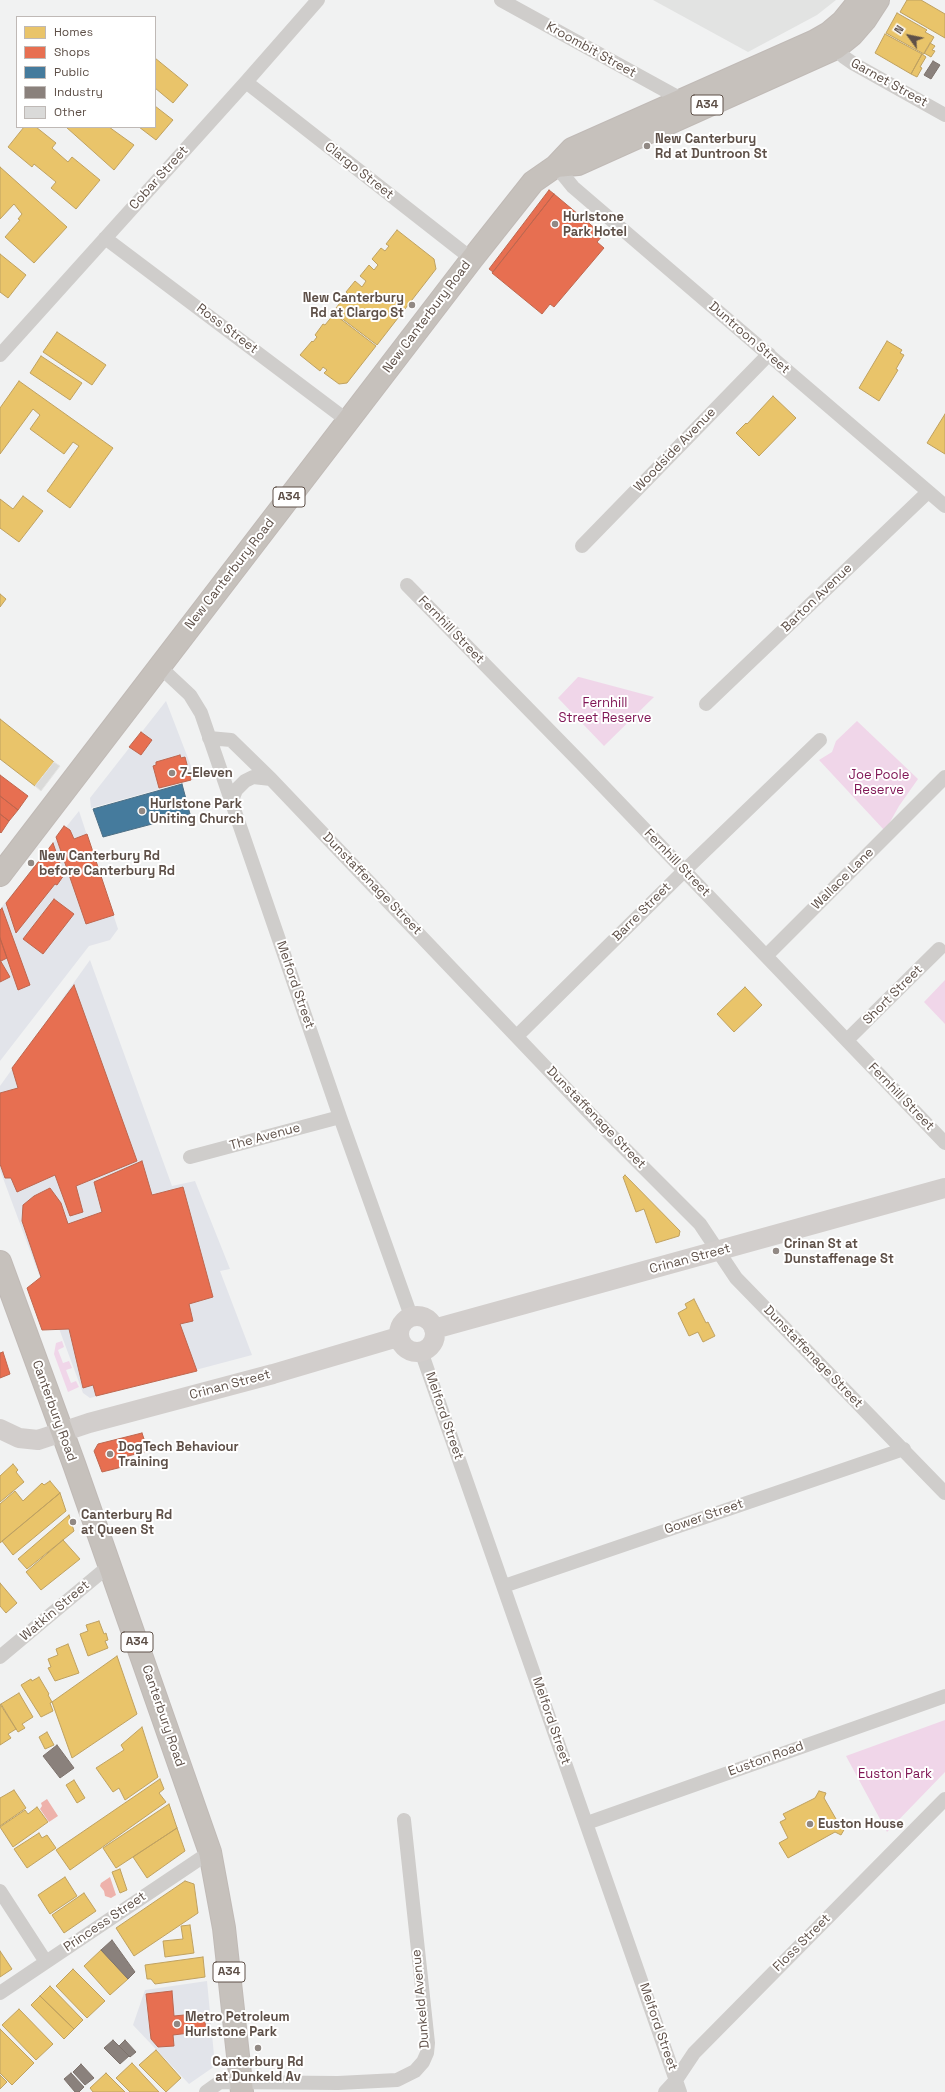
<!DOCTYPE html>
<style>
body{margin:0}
#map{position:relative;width:945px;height:2092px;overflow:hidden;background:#f1f2f2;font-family:"Space Grotesk",sans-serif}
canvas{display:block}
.legend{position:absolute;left:16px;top:16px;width:140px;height:112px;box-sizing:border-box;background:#fff;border:1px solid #bfb9b6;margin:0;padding:5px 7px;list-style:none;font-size:12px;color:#5e5048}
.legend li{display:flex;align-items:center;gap:8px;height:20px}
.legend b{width:20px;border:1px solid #bfb9b6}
.north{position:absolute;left:889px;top:16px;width:40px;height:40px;-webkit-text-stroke:3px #fff;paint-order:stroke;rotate:303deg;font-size:11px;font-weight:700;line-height:16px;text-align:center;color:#5e5048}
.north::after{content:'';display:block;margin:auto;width:14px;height:18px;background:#5e5048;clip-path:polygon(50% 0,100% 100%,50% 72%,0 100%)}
</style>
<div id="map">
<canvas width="945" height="2092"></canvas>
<ul class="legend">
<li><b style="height:11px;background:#e9c46a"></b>Homes</li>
<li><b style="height:11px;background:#e76f51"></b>Shops</li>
<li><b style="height:11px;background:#457b9d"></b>Public</li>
<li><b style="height:11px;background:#8a817c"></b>Industry</li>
<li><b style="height:11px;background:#dadad9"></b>Other</li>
</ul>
<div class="north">N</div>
</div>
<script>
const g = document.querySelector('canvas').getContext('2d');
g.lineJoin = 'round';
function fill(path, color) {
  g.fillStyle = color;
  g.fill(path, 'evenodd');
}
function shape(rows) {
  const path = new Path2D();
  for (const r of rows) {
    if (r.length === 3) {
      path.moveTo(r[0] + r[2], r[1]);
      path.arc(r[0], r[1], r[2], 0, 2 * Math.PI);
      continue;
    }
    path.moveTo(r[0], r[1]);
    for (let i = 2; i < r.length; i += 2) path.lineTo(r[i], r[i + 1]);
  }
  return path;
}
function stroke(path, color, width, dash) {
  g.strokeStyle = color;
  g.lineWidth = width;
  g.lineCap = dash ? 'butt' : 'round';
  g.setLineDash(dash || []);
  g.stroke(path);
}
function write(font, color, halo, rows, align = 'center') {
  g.font = font + ' "Space Grotesk",sans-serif';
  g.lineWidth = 4;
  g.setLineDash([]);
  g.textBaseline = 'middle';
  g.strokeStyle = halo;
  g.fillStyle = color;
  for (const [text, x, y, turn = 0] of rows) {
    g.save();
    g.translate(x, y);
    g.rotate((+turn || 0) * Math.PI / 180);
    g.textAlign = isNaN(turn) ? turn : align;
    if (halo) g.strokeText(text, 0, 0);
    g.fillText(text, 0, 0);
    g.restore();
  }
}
const commercial = shape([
 [166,701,196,779,91,808,90,798],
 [79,811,118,929,110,940,89,946,0,1061,0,909],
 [90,960,172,1186,195,1181,230,1269,220,1271,252,1355,90,1398,83,1393,0,1170,0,1086],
 [207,1981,215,2066,189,2084,133,2025,145,1990]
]);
const education = shape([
 [653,0,836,0,817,15,748,52]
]);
const green = shape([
 [578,677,579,677,654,697,604,746,558,698],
 [857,721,918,779,899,806,885,831,819,760,832,752,836,741],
 [945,980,945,1024,924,1002],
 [62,1341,64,1347,58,1350,63,1363,69,1361,72,1368,66,1370,71,1383,76,1381,79,1387,68,1392,54,1354,56,1343],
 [945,1720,945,1772,887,1832,846,1756]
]);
const water = shape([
 [47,1799,58,1816,49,1822,40,1809,42,1806,41,1803],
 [110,1877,116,1895,111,1898,105,1896,104,1891,100,1886,101,1883]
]);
const homes = shape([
 [907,0,921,0,945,14,945,38,900,12,907,0],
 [897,13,927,30,925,32,934,37,924,54,886,33,897,13],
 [885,34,922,54,911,74,875,53,885,34],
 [930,43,935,46,932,50,935,51,931,57,924,53,930,43],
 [922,54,926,57,920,67,922,68,917,77,911,74,922,54],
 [155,58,188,85,173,103,155,88,155,58],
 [155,106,173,120,156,140,139,127,155,127,155,106],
 [24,127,36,127,56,143,52,148,68,162,72,157,100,180,76,209,51,188,56,182,34,164,32,167,8,147,24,127],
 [66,127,109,127,134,145,114,170,66,127],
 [0,167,67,227,34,263,5,237,20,220,18,219,22,214,14,204,0,219,0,167],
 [397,230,434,259,436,269,377,345,340,317,343,314,336,308,343,299,349,303,353,298,346,292,355,281,362,287,366,281,360,276,369,265,374,270,378,265,372,259,381,248,385,251,389,246,386,244,397,230],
 [0,254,26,275,8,298,0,292,0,254],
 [334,314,376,346,347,383,339,384,324,373,327,370,323,367,320,371,300,355,312,341,313,342,317,337,315,335,323,324,325,325,334,314],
 [57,332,106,365,92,385,43,352,57,332],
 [887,341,902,350,900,353,904,355,896,369,898,370,879,401,859,388,887,341],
 [41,356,82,383,70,400,30,373,41,356],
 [19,381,113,448,70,508,47,491,79,446,73,442,64,454,30,429,40,415,33,409,0,454,0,408,19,381],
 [773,396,796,418,759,456,736,433,746,423,747,424,773,396],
 [945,414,945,454,927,443,945,414],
 [23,496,43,511,19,542,0,528,0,499,13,509,23,496],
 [0,594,6,599,0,607,0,594],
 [0,719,54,762,35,786,0,759,0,719],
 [745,987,762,1005,734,1032,717,1014,745,987],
 [625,1175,680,1231,679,1236,656,1243,644,1209,636,1212,623,1177,625,1175],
 [694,1299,706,1323,708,1322,715,1336,703,1342,698,1332,689,1336,678,1313,687,1308,685,1304,694,1299],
 [13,1464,18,1470,16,1472,24,1482,0,1502,0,1476,13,1464],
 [50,1481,60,1493,0,1543,0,1504,15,1491,23,1501,42,1483,44,1485,50,1481],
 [60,1493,66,1511,13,1555,2,1541,60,1493],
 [69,1515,74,1531,27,1569,18,1559,69,1515],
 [63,1540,80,1559,41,1590,26,1572,63,1540],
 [0,1583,17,1603,6,1613,0,1606,0,1583],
 [99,1621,104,1634,106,1633,108,1640,105,1641,108,1648,88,1656,80,1634,88,1631,86,1625,99,1621],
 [68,1644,79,1673,55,1681,48,1668,51,1667,48,1659,58,1655,56,1649,68,1644],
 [117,1656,137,1714,72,1758,52,1702,117,1656],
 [39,1677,49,1694,48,1695,52,1702,50,1703,53,1711,41,1717,21,1685,31,1679,32,1681,39,1677],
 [19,1693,33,1717,22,1724,25,1728,18,1732,1,1704,19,1693],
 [0,1704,16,1729,8,1734,11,1738,0,1745,0,1704],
 [142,1727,158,1777,125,1800,119,1788,113,1792,96,1768,124,1750,121,1745,142,1727],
 [47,1732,54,1745,45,1749,39,1737,47,1732],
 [160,1779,164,1789,159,1793,166,1802,70,1870,56,1850,160,1779],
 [74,1780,85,1798,77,1803,66,1785,74,1780],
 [14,1790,26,1808,0,1826,0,1798,14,1790],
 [819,1791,826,1793,824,1798,840,1826,845,1828,841,1835,835,1832,788,1858,779,1843,788,1838,780,1822,786,1819,783,1814,815,1798,819,1791],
 [169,1804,177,1828,116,1868,103,1848,169,1804],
 [37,1807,48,1822,13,1847,0,1827,25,1810,28,1814,37,1807],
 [177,1828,185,1851,147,1878,133,1857,177,1828],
 [39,1833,42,1838,47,1835,56,1848,27,1868,14,1849,39,1833],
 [120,1869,127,1890,120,1893,112,1872,120,1869],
 [65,1877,77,1896,50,1914,38,1895,65,1877],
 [185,1881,194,1884,198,1913,134,1956,116,1928,185,1881],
 [84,1893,96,1911,64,1933,52,1915,84,1893],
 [190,1925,194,1953,165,1957,163,1941,183,1939,181,1926,190,1925],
 [101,1950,128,1979,110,1995,84,1966,101,1950],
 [0,1951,12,1969,0,1977,0,1951],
 [203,1957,205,1977,155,1984,151,1979,147,1979,145,1965,203,1957],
 [73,1969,105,2001,87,2018,56,1986,73,1969],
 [50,1986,83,2020,74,2029,40,1996,50,1986],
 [40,1996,74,2029,64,2039,31,2005,40,1996],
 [19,2009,53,2044,36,2060,2,2025,19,2009],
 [0,2029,34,2063,12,2085,0,2073,0,2029],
 [156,2050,181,2078,166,2092,139,2065,156,2050],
 [132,2063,159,2092,130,2092,116,2078,132,2063],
 [106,2073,125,2092,93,2092,90,2088,106,2073],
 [0,2075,7,2082,0,2089,0,2075]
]);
const shops = shape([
 [549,190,554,194,493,272,489,269,549,190],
 [554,194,603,235,597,242,604,248,554,307,550,304,542,314,492,273,554,194],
 [141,732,152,740,141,755,129,747,141,732],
 [180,755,181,758,185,757,191,780,159,788,153,766,156,765,156,762,180,755],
 [0,775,28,796,18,810,0,796,0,775],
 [0,796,18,810,9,821,0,814,0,796],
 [0,814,9,821,1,833,0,832,0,814],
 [64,826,70,830,74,839,87,834,114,915,86,924,56,837,64,826],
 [53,843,64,875,57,885,55,884,16,933,6,903,53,843],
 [54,899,74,914,43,954,23,939,54,899],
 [2,908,30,985,18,990,0,938,0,910,2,908],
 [0,938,7,958,1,961,0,960,0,938],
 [0,960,10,977,0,982,0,960],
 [74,985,137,1161,76,1186,83,1212,70,1216,55,1175,17,1192,11,1178,5,1178,0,1164,0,1093,18,1088,12,1068,74,985],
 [142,1161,152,1195,183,1187,213,1297,189,1304,193,1321,180,1324,197,1371,96,1396,93,1385,83,1388,69,1329,42,1330,27,1288,41,1277,22,1221,23,1205,34,1196,50,1188,61,1203,68,1224,102,1212,94,1182,142,1161],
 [3,1352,10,1374,0,1378,0,1353,3,1352],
 [142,1433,148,1451,124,1457,126,1466,102,1472,94,1451,98,1444,142,1433],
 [172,1991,174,2016,204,2013,206,2031,173,2035,174,2046,158,2047,151,2039,146,1994,172,1991]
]);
const public = shape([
 [182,784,190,814,103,837,93,809,182,784]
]);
const industry = shape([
 [933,61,940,65,931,79,924,75,933,61],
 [57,1745,74,1768,60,1778,43,1756,57,1745],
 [112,1940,135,1972,128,1979,101,1950,112,1940],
 [113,2040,129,2056,120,2064,104,2048,113,2040],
 [125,2040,136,2052,130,2057,119,2046,125,2040],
 [81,2064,94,2078,85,2085,73,2072,81,2064],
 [71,2073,84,2087,79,2092,75,2092,64,2079,71,2073]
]);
const building = shape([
 [54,762,60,766,41,791,35,786,54,762]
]);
const street = shape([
 [501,0,681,99],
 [836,48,844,57,854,64,945,115],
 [246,82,472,259],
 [556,166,573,187,945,506],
 [105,238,348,421],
 [0,355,246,82,318,0],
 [582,546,769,354],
 [407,585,583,765,945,1143],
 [159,666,190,695,201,713,340,1117,411,1316],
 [706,704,928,492],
 [209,738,231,740,271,779,597,1121,700,1224,736,1278,945,1493],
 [231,803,236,790,245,781,253,777,271,779],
 [766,956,945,777],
 [517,1036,684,871,820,740],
 [847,1040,939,949],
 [190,1157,340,1117],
 [421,1351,680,2092],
 [504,1586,904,1449],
 [0,1657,110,1565],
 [587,1823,945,1696],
 [0,1891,46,1962],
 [0,1993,210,1852],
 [206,2092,220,2082,338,2083,397,2080,415,2071,423,2062,427,2053,428,2043,404,1820],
 [665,2092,676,2080,694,2053,945,1799]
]);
const secondary = shape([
 [417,1334,18],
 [434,1329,945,1188],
 [0,1429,19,1438,38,1440,89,1423,273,1374,398,1337]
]);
const highway = shape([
 [556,166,578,164,836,48,852,35,865,20,878,0],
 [0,875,472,259,533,182,556,166,572,149,815,41,829,33,842,22,860,0],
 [0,1262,74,1464,210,1852,224,1928,242,2092]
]);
const markers = [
 [647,146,4,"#918984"],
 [555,224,4,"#918984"],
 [412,305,4,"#918984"],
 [172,773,4,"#918984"],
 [142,811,4,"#918984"],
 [31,863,4,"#918984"],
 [776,1251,4,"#918984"],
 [110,1454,4,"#918984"],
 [73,1522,4,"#918984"],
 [810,1824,4,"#918984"],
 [177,2024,4,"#918984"],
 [258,2048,4,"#918984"]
];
const shields = [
 [707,105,32],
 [289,497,32],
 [137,1642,32],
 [229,1972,32]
];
const shieldNames = [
 ["A34",707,105],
 ["A34",289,497],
 ["A34",137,1642],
 ["A34",229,1972]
];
const streetNames = [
 ["Kroombit Street",591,50,29],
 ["Garnet Street",889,83,29],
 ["Clargo Street",359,171,38],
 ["Cobar Street",159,178,-48],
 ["New Canterbury Road",427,317,-53],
 ["Ross Street",227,329,37],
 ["Duntroon Street",749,338,41],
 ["Woodside Avenue",675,450,-46],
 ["New Canterbury Road",230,574,-52],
 ["Barton Avenue",817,598,-44],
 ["Fernhill Street",451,630,46],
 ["Fernhill Street",677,863,46],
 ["Wallace Lane",843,879,-45],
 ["Dunstaffenage Street",372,884,46],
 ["Barre Street",642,912,-45],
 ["Melford Street",295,985,71],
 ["Short Street",893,995,-45],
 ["Fernhill Street",901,1097,46],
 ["Dunstaffenage Street",596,1118,46],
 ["The Avenue",265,1137,-15],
 ["Crinan Street",690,1259,-15],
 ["Dunstaffenage Street",813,1357,46],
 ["Crinan Street",230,1385,-15],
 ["Canterbury Road",54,1411,70],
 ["Melford Street",444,1416,71],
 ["Gower Street",704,1517,-19],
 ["Watkin Street",55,1611,-40],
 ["Canterbury Road",163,1716,71],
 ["Melford Street",551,1721,71],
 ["Euston Road",766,1759,-20],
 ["Princess Street",105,1922,-34],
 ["Floss Street",802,1943,-45],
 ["Dunkeld Avenue",421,1999,-95],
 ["Melford Street",658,2027,71]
];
const poiNames = [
 ["New Canterbury",655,139],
 ["Rd at Duntroon St",655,154],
 ["Hurlstone",563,217],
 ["Park Hotel",563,232],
 ["New Canterbury",404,298,"right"],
 ["Rd at Clargo St",404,313,"right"],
 ["7-Eleven",180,773],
 ["Hurlstone Park",150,804],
 ["Uniting Church",150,819],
 ["New Canterbury Rd",39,856],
 ["before Canterbury Rd",39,871],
 ["Crinan St at",784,1244],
 ["Dunstaffenage St",784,1259],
 ["DogTech Behaviour",118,1447],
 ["Training",118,1462],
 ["Canterbury Rd",81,1515],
 ["at Queen St",81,1530],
 ["Euston House",818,1824],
 ["Metro Petroleum",185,2017],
 ["Hurlstone Park",185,2032],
 ["Canterbury Rd",258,2062,"center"],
 ["at Dunkeld Av",258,2077,"center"]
];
const parkNames = [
 ["Fernhill",605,703],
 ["Street Reserve",605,718],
 ["Joe Poole",879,775],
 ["Reserve",879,790],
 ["Euston Park",895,1774]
];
fill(commercial, '#e2e4ea');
fill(education, '#e2e3e2');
fill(green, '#f0d6e9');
fill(water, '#eeb2ab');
fill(homes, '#e9c46a');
stroke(homes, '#bfa160', 1);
fill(shops, '#e76f51');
stroke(shops, '#be664e', 1);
fill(public, '#457b9d');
stroke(public, '#4c6e84', 1);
fill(industry, '#8a817c');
stroke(industry, '#7d726c', 1);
fill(building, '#dadad9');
stroke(building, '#e4e4e3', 1);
stroke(highway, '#c0bab6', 24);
stroke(street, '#cfcdcb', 14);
stroke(secondary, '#d2cecc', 20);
stroke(highway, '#c6c1bc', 22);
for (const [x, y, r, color] of markers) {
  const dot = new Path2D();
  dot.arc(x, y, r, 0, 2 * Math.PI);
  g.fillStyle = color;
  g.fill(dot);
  stroke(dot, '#fff', 1.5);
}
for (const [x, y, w] of shields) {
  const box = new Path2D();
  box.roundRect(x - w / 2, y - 10, w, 20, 3);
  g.fillStyle = '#fff';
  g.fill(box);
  stroke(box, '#5e5048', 1);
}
write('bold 12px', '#5e5048', null, shieldNames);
write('13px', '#5e5048', '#fff', streetNames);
write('bold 13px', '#5e5048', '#fff', poiNames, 'left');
write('13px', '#801756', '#fff', parkNames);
</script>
